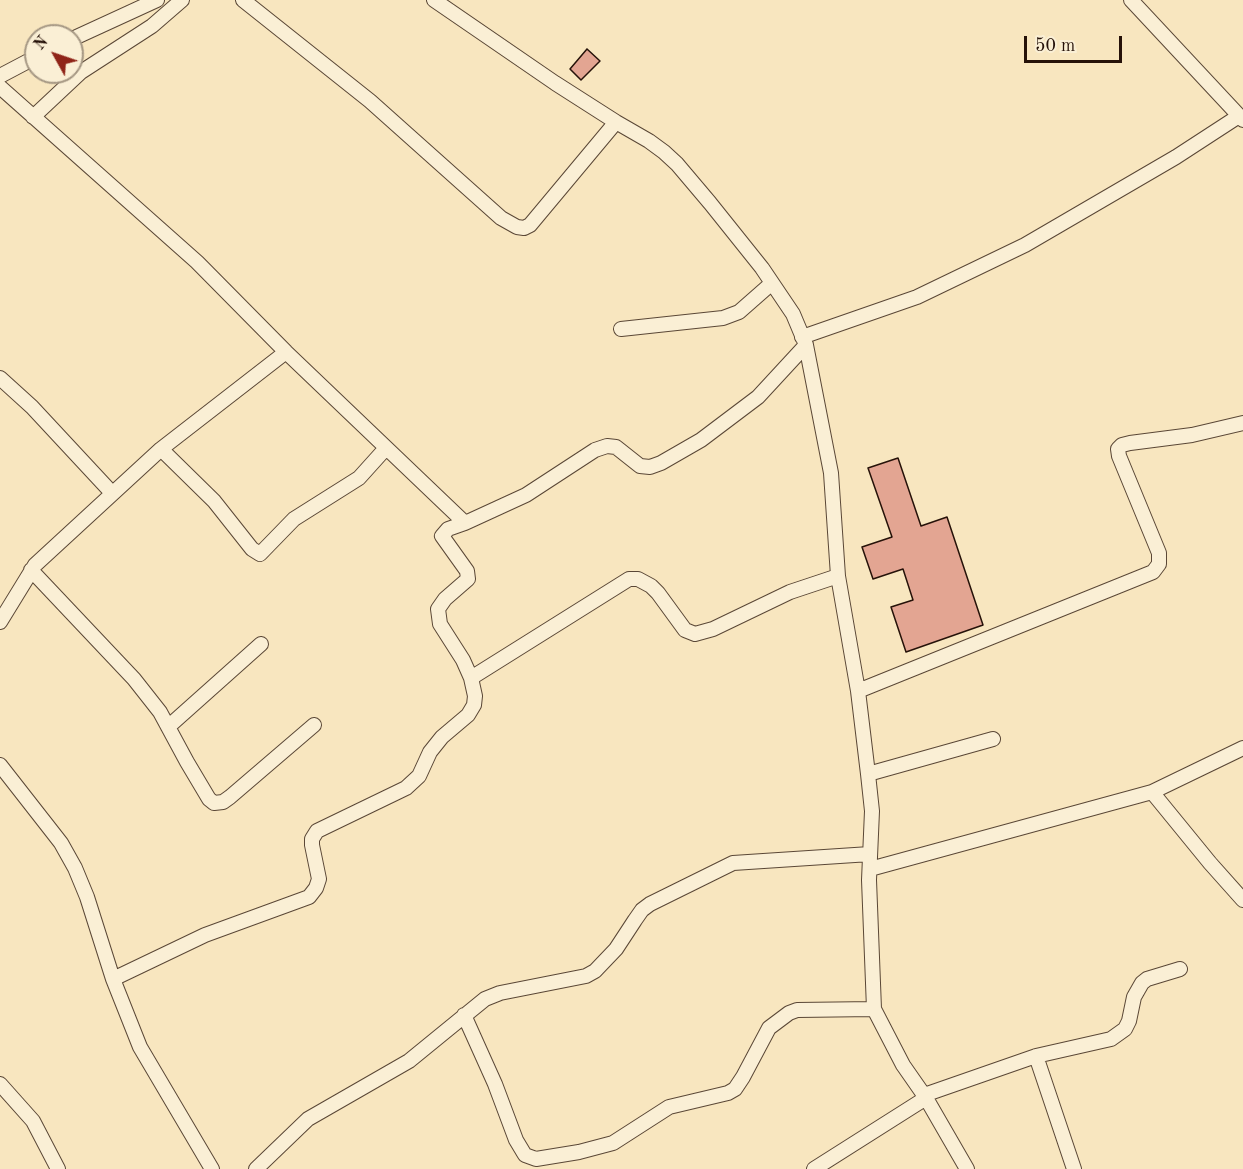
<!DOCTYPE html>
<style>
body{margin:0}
#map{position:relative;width:1243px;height:1169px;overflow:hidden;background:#f8e6bf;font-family:"Old Standard TT",serif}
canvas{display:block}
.north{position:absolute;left:24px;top:24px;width:60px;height:60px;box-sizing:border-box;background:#faefd5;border:2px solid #a59783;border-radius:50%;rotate:310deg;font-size:16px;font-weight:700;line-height:24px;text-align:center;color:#261209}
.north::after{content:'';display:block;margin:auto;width:21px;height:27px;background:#8f2418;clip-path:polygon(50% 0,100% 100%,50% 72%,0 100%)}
.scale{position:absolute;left:1024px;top:36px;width:98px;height:27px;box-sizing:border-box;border:3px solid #261209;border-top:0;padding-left:8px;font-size:18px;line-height:21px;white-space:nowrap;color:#261209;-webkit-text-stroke:4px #faefd5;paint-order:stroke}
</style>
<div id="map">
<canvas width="1243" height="1169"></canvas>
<div class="north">N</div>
<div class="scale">50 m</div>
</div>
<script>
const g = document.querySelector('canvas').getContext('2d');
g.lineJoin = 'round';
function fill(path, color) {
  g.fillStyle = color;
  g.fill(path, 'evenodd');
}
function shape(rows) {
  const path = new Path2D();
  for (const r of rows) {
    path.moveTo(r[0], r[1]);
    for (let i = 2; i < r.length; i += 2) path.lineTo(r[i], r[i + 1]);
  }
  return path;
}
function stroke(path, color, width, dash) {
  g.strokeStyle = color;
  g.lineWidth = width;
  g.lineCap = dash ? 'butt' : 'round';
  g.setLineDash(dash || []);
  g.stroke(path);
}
const building = shape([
 [587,49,600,61,581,80,570,69,587,49],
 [898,458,921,526,947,517,983,625,906,652,891,607,913,600,903,569,873,579,862,547,892,537,868,468,898,458]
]);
const minor = shape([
 [243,0,370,101,501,218,517,227,524,228,530,225,616,122],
 [434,0,555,83,616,122,649,141,664,152,677,164,710,203,762,268,793,314,806,345,831,473,838,576,858,691,868,774,872,811,869,880,874,1009,903,1065,926,1098,967,1169],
 [1131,0,1243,120],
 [72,39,157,0],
 [0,76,36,57],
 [0,87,197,262,286,352,465,523,526,495,595,450,607,446,616,447,640,466,650,467,661,463,701,440,758,397,806,345],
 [33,117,81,72,152,26,182,0],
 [621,329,723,318,739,312,772,283],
 [802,337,917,297,1025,245,1176,157,1239,116],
 [0,378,32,407,112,493],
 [161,449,214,501,252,549,260,554,294,519,359,478,386,448],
 [31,570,134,679,160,712,187,762,209,799,214,803,223,802,230,797,314,725],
 [0,622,35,565,161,449,286,352],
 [471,678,629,579,638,579,651,586,658,593,685,630,695,634,713,629,790,592,838,576],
 [858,691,1153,572,1159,564,1159,553,1119,456,1118,449,1122,445,1130,443,1192,435,1243,423],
 [168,727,261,644],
 [0,765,61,843,75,868,87,897,113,979,140,1047,212,1169],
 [868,774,993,739],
 [1152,792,1210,863,1243,900],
 [870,869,1152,792,1243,748],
 [113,979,205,935,309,897,316,888,319,879,312,845,312,839,317,831,406,788,419,776,430,752,442,737,468,715,474,705,475,696,471,678,463,660,440,624,438,609,445,599,468,579,467,571,442,536,448,529,465,523],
 [464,1015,495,1084,516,1140,525,1155,536,1159,579,1152,613,1143,669,1107,728,1093,735,1089,743,1077,769,1028,789,1013,797,1010,874,1009],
 [1036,1056,1074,1169],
 [0,1084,33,1121,58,1169],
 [924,1095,1036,1056,1111,1039,1125,1029,1129,1021,1134,997,1142,983,1147,979,1180,969],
 [256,1169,308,1119,409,1061,485,999,500,993,586,976,595,971,616,949,635,920,642,910,650,904,733,863,870,854],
 [814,1169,926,1098]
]);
fill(building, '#e3a592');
stroke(building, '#261209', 1.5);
stroke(minor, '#5a4736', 16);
stroke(minor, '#faefd5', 14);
</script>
